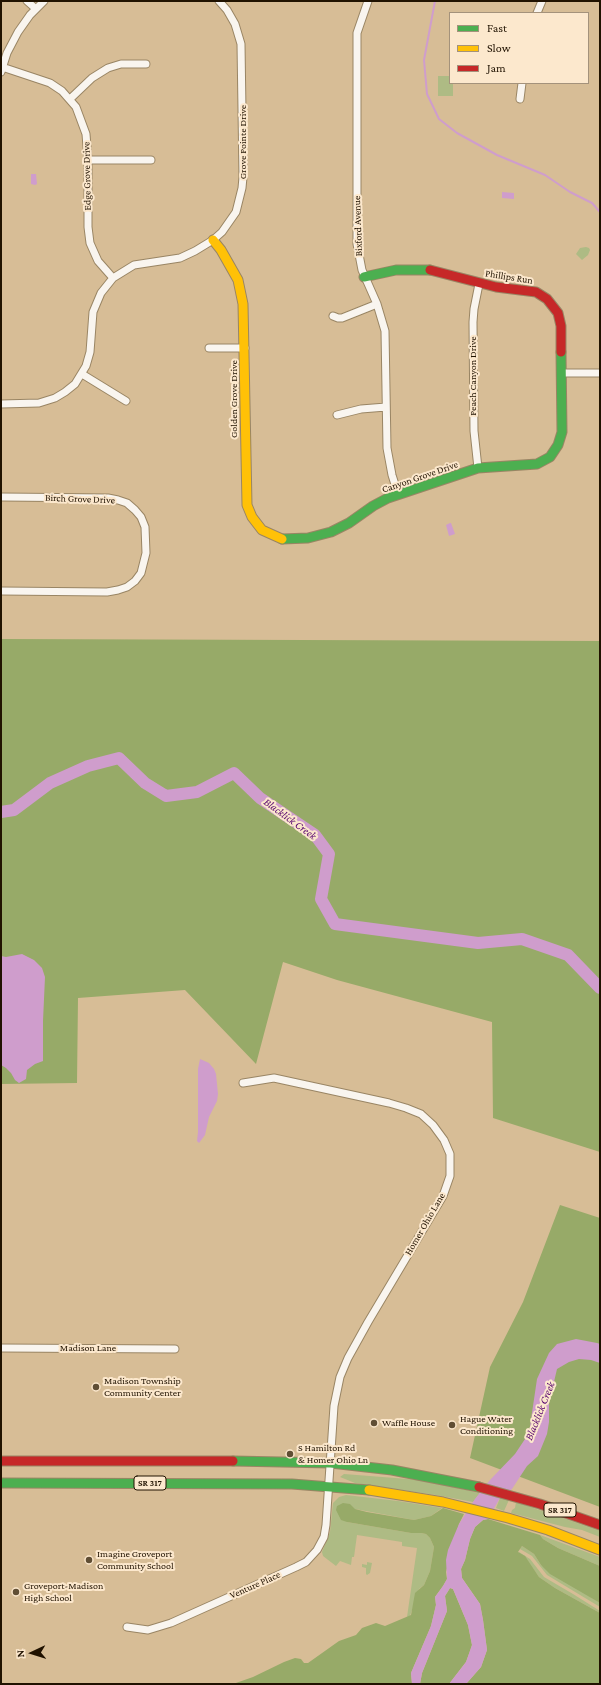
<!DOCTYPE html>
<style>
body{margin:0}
#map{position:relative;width:601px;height:1685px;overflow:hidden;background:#d7bd96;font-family:"Crimson Pro",serif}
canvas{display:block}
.frame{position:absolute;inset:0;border:2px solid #201200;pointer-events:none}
.legend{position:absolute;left:449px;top:12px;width:140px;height:72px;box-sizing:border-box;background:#fce8cd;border:1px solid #a4927b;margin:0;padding:5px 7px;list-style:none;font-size:12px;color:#201200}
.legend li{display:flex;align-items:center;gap:8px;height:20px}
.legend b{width:20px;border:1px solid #a4927b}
.north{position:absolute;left:12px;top:1633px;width:40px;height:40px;-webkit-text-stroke:3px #fce8cd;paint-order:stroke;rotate:266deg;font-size:11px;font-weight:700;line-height:16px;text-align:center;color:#201200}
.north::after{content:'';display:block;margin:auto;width:14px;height:18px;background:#201200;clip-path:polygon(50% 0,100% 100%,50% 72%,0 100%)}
</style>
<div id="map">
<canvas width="601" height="1685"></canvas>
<div class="frame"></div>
<ul class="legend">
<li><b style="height:5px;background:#4caf50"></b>Fast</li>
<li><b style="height:5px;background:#ffc107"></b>Slow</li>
<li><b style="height:5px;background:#c62828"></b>Jam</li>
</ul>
<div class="north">N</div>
</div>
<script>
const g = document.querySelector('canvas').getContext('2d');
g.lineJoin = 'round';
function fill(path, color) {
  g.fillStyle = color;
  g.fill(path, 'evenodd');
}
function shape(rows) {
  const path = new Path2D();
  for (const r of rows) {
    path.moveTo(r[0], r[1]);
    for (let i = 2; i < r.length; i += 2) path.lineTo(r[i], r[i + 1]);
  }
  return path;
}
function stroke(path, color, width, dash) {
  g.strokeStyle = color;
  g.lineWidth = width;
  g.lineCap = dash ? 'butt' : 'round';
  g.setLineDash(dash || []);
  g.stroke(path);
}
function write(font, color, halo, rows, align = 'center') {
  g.font = font + ' "Crimson Pro",serif';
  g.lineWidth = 4;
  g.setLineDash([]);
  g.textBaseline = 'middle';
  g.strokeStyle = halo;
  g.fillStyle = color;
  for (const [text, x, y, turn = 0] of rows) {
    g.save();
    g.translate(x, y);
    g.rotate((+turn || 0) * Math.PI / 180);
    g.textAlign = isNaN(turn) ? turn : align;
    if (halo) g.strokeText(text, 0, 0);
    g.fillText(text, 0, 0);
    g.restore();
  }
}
const green = shape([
 [438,76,450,76,450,83,453,83,453,96,438,96],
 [586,247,589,248,590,250,588,255,582,260,576,254,580,248],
 [344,1474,421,1480,480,1493,473,1502,436,1495,355,1483,340,1477],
 [346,1495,398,1501,442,1508,431,1516,414,1520,355,1509,347,1522,411,1533,421,1533,426,1534,430,1538,434,1547,430,1571,424,1585,419,1589,410,1616,407,1617,417,1548,402,1546,402,1542,357,1535,354,1557,352,1557,351,1565,340,1561,336,1566,323,1556,322,1552,330,1532,333,1503,339,1497],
 [500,1498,509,1500,504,1511,496,1508],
 [516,1502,600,1531,600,1537,582,1530,565,1527,511,1513,512,1510,515,1508],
 [540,1535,600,1557,600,1566,558,1548,543,1539],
 [522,1546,534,1554,541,1565,600,1603,600,1607,547,1575,532,1556,520,1549],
 [519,1552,530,1559,544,1577,573,1594,600,1611,600,1613,555,1588,539,1577,525,1557,518,1553],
 [367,1562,372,1563,370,1573,367,1575,366,1574,366,1568,362,1567,362,1564,367,1565]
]);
const forest = shape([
 [1,639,600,641,600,1152,493,1118,492,1022,337,980,283,962,256,1064,185,990,78,998,77,1083,1,1084],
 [560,1205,600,1218,600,1507,470,1458,490,1367,523,1302],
 [343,1503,350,1504,355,1509,367,1512,414,1520,431,1516,443,1508,464,1514,459,1524,446,1572,447,1579,443,1586,435,1597,436,1605,431,1626,411,1673,412,1684,233,1684,253,1677,284,1662,295,1658,301,1659,304,1663,308,1663,339,1641,356,1635,362,1628,376,1623,385,1626,411,1615,415,1593,424,1585,430,1571,434,1547,430,1538,426,1534,421,1533,411,1533,347,1522,341,1520,336,1510,337,1506],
 [488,1519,540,1535,543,1539,558,1548,600,1566,600,1603,550,1574,541,1565,534,1554,522,1546,518,1552,525,1556,539,1577,555,1588,600,1613,600,1684,466,1684,481,1667,487,1650,483,1620,480,1604,462,1578,461,1569,465,1560,470,1539,475,1527,483,1520],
 [450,1588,453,1589,468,1625,472,1645,470,1651,466,1662,449,1684,420,1684,422,1673,447,1611,445,1596]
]);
const water = shape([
 [31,174,36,174,37,184,35,185,31,184],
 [502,192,514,193,514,199,502,198],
 [450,523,451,523,455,534,449,536,446,525],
 [22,954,34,960,42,968,45,977,43,1021,43,1061,35,1064,27,1070,26,1079,19,1083,15,1080,11,1073,6,1068,1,1065,1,956,6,957],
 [200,1059,209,1063,214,1069,216,1074,218,1094,217,1101,209,1117,205,1135,199,1143,197,1141,198,1132,198,1069],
 [576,1339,597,1343,600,1344,600,1363,591,1360,579,1359,569,1362,557,1369,549,1403,549,1422,547,1434,538,1456,527,1466,512,1489,500,1498,488,1519,483,1520,475,1527,470,1539,465,1560,461,1569,462,1578,480,1604,483,1620,487,1650,481,1667,466,1684,449,1684,466,1662,472,1645,468,1625,453,1589,450,1588,445,1596,447,1611,422,1673,420,1684,412,1684,411,1673,431,1626,436,1605,435,1597,443,1586,447,1579,446,1560,448,1550,459,1524,475,1499,490,1480,515,1454,529,1433,537,1379,549,1353,557,1344]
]);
const stream = shape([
 [435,1,424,60,427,94,439,119,457,133,497,155,545,175,570,192,592,203,600,212]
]);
const river = shape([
 [1,812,14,810,50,783,88,766,119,758,145,783,166,796,197,792,234,773,260,798,315,835,329,854,321,899,335,924,478,943,522,939,568,955,600,988]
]);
const street = shape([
 [27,1,36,9],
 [368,1,357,33,357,244,362,270,377,304,385,331,387,448,392,475,398,494],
 [537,13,542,1],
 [2,67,50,83,62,91,76,107,86,134,88,160,88,227,90,243,98,261,113,278],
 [1,72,7,53,18,32,30,15,44,1],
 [70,99,92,78,108,68,121,64,146,64],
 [520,99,522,83],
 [88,160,151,160],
 [333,316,338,318,342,318,377,304],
 [209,348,245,348],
 [561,373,600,373],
 [82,374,126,401],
 [1,404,39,403,55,398,65,392,75,384,86,366,90,352,93,312,101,293,113,278,134,265,180,258,195,251,213,240,222,232,236,212,242,188,243,177,241,44,235,24,227,10,219,1],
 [337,415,361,409,386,407],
 [478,468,474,431,473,322,474,309,479,284],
 [1,497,108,498,118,500,127,503,135,510,141,517,145,527,146,553,141,573,135,581,127,587,118,590,107,592,1,591],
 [1,1348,175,1349],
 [127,1627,148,1630,171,1623,296,1567,306,1562,317,1550,324,1537,326,1525,334,1406,340,1377,348,1358,368,1322,443,1196,450,1176,450,1154,444,1140,433,1125,421,1114,406,1108,389,1103,274,1078,243,1083]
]);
const fast = shape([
 [364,277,396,270,430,270],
 [282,539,308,538,331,532,349,523,373,506,388,498,478,468,537,464,550,457,558,445,562,432,561,352],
 [233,1461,331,1463,392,1470,479,1487],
 [1,1483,292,1484,369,1490]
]);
const slow = shape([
 [213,240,221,250,238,280,243,304,247,505,252,517,262,530,282,539],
 [369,1490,443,1502,508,1518,548,1530,600,1550]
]);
const jam = shape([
 [430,270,496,287,536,292,547,299,558,313,561,326,561,352],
 [1,1461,233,1461],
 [479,1487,540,1504,600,1525]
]);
const markers = [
 [96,1387,4,"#604e34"],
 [374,1423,4,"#604e34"],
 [452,1425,4,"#604e34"],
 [290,1454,4,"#604e34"],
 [89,1560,4,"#604e34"],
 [16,1592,4,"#604e34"]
];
const shields = [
 [150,1483,32],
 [560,1510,32]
];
const shieldNames = [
 ["SR 317",150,1483],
 ["SR 317",560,1510]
];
const streetNames = [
 ["Grove Pointe Drive",243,142,-90],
 ["Edge Grove Drive",87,176,-91],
 ["Bixford Avenue",358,226,-92],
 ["Phillips Run",509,277,9],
 ["Peach Canyon Drive",473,376,-90],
 ["Golden Grove Drive",234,399,-90],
 ["Canyon Grove Drive",420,477,-19],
 ["Birch Grove Drive",80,499,2],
 ["Homer Ohio Lane",425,1224,-60],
 ["Madison Lane",88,1348],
 ["Venture Place",255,1585,-24]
];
const poiNames = [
 ["Madison Township",104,1381],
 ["Community Center",104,1393],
 ["Hague Water",460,1419],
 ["Conditioning",460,1431],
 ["Waffle House",382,1423],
 ["S Hamilton Rd",298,1448],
 ["& Homer Ohio Ln",298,1460],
 ["Imagine Groveport",97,1554],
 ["Community School",97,1566],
 ["Groveport-Madison",24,1586],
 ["High School",24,1598]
];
const waterNames = [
 ["Blacklick Creek",290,819,36],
 ["Blacklick Creek",540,1411,-68]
];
fill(green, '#aebb84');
fill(forest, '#97aa68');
fill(water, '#cf9dcc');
stroke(stream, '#cf9dcc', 2);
stroke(river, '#cf9dcc', 12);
stroke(street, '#998564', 9);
stroke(fast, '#998564', 11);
stroke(slow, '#998564', 11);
stroke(jam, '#998564', 11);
stroke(street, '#f9f5ef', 7);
stroke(fast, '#4caf50', 9);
stroke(slow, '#ffc107', 9);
stroke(jam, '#c62828', 9);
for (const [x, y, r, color] of markers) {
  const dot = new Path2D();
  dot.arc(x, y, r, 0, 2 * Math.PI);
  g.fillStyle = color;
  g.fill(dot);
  stroke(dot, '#fce8cd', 1.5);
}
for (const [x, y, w] of shields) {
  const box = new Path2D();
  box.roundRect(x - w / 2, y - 7, w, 14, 3);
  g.fillStyle = '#fce8cd';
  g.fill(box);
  stroke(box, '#201200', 1);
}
write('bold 9px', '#201200', null, shieldNames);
write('10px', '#201200', '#fce8cd', streetNames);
write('10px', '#201200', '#fce8cd', poiNames, 'left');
write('italic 11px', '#57046f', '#fce8cd', waterNames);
</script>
